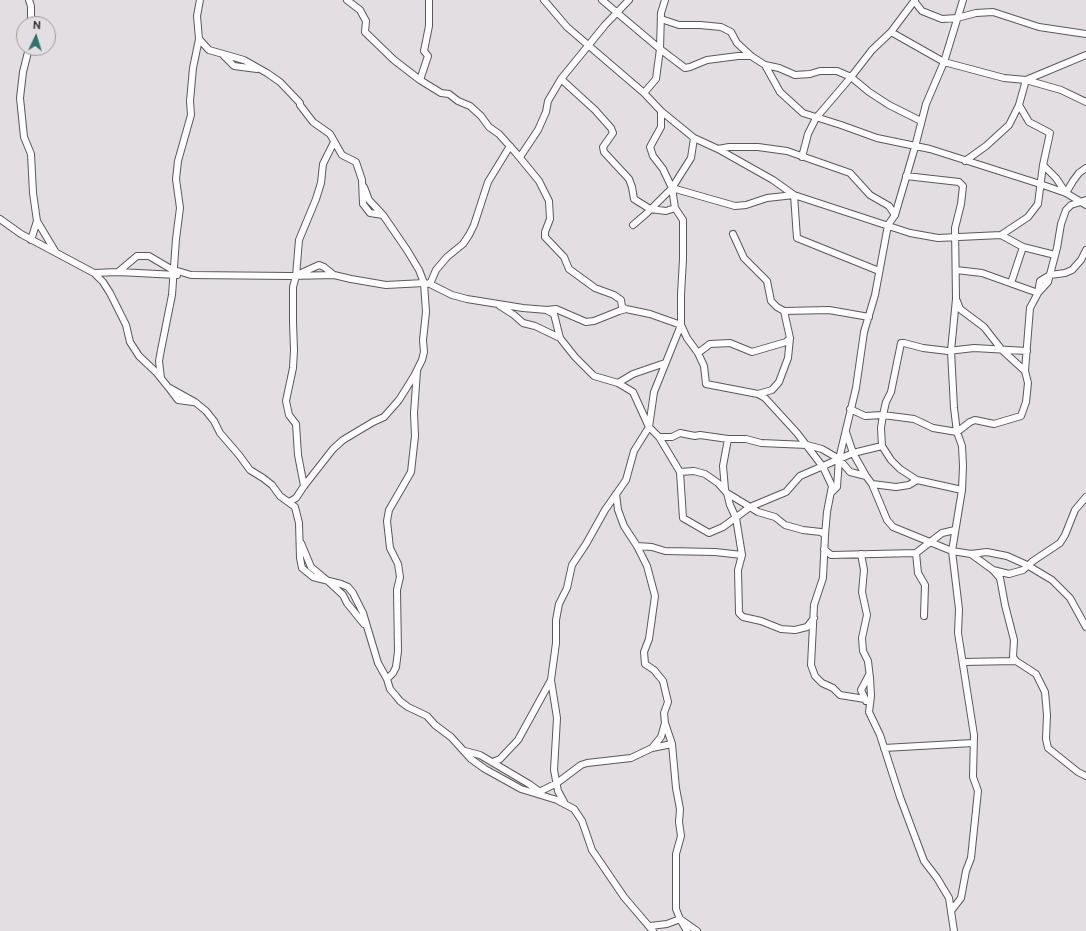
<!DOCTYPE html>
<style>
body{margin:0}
#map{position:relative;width:1086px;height:931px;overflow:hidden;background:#e3dee2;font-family:Ubuntu,sans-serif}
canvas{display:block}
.north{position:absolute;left:16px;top:16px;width:40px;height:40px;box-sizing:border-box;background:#e3dee2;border:1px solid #9d999c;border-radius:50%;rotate:4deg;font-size:11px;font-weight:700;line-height:16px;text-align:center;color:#333133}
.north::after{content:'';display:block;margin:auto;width:14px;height:18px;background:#2b746f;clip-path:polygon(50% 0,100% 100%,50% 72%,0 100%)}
</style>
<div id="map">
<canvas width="1086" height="931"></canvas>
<div class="north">N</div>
</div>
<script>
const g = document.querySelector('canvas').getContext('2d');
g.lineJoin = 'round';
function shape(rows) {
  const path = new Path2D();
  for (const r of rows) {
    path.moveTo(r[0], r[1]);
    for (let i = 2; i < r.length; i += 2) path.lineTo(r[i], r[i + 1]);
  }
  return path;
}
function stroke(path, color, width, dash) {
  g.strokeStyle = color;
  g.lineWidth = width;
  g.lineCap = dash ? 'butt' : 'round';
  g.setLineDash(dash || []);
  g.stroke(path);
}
const street = shape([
 [29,0,31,6,31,24],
 [200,0,197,16,199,39,209,50,244,60,267,73,280,82,300,103,300,105,313,122,330,134,342,155,356,162,362,180,363,204,370,213,383,215,407,250,419,270,424,283,426,312,423,340,424,352,422,360,414,376,399,400,384,417,373,422,343,440,333,449,304,486,296,498,289,502],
 [347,0,360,10,366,21,365,32,394,60,420,80],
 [429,0,429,26,424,51,428,56,420,80,441,93,449,94,458,101,470,106,481,116,489,127,499,134,516,153,539,181,549,201,550,219,545,232,545,237,564,257,569,269,595,288,614,295,621,300,622,307,626,309],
 [544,0,567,27,644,93,661,111,694,138,691,158,672,188,675,208,683,220,683,259,681,295,681,325,687,338,698,353,710,344,730,343,752,352,786,342,790,338],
 [602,0,660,49,685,68,690,67,707,60,738,56,751,56],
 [914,1,922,11,942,19,957,18,976,13,993,12,1039,27,1086,34],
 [661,19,679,25,700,25,721,27,731,32,737,43,751,56,765,65,779,68,795,75,810,74,820,71,837,71,851,77,869,92,889,105,921,121],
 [891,32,944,62,1004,78,1026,80,1061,90,1086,102],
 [29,48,23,72,20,98,24,137,31,154,33,193,37,221,31,240],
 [224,56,234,66,257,69],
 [765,65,780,92,803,113,841,125,877,138,930,149,1040,184,1066,193,1086,205],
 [561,79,595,110,611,128,613,133,603,147,604,152,629,179,632,187,634,199,650,209,666,211,675,208],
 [1026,80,1086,55],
 [644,93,656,79,660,49,661,13,665,0],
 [1019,105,1029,122,1050,133,1043,165,1056,178,1066,193],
 [661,111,661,127,650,147,653,156,663,169,672,188,735,206,746,205,767,198,794,195],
 [694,138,718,149,773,180,794,195,910,233,938,238,1001,235,1028,217,1038,204,1043,165],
 [718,149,729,147,758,147,787,151,850,173,870,195,889,206,895,215],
 [520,157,538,130,546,112,548,101,561,79,605,25,629,0],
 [802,157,808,134,816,118,851,77,872,50,891,32,915,0],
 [965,161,986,146,1009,125,1019,105,1026,80],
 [906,176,959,182,963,186,961,204,955,228,956,299,951,351,954,408,957,432,962,446,963,466,962,490,952,551,959,609,958,633,974,735,973,777,978,791,971,858,966,871,961,898,951,911],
 [364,187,369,200,383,215],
 [1066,193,1073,181,1079,173,1086,168],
 [794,195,797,238,879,271],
 [0,219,21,234,94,273,118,272,137,256,149,256,171,269,191,275,290,276,334,275,351,279,386,285,424,283,430,284,452,295,467,299,523,308,547,310,556,309,586,322,594,321,619,311,626,309,650,314,681,325],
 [37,221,55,251],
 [633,225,647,213,672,188],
 [733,234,744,258,767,281,771,301,777,307,784,311,790,338,788,358,779,382,772,390,758,394],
 [1001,235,1023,247,1055,255],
 [956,270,982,273,1038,293,1040,281,1050,275,1065,273,1072,270,1081,260,1086,250],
 [118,272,177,275],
 [94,273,103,282,110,293,126,325,130,342,139,356,156,372,168,387,195,402,206,411,214,421,220,433,239,455,250,470,263,478,272,485,280,496,295,507,299,523,300,558,302,568,313,577,341,584,348,587,353,593,363,613,378,663,387,679,390,689,396,696,400,701,408,707,427,716,435,725,451,737,471,759,485,769,521,789,557,800,574,809,582,821,592,850,624,897,653,931],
 [297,275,319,265,324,267,334,275],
 [1011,283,1023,247],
 [430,284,436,270,447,257,463,244,469,235,474,225,488,182,510,146],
 [957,301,960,309,984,327,1002,350,1025,371],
 [500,306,514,315,523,323,535,326,560,338],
 [548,311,554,314,560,338,575,357,594,376,618,383,633,392,649,427,659,437,680,472,683,518,709,533,723,527,750,507,786,492,800,476,853,453,882,446],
 [784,311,829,310,869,317],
 [698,353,704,366,706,384,758,394,765,398,797,433,823,467,832,486,827,512,825,535],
 [161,378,159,361,161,350,172,295,176,239,180,208,176,179,178,161,191,115,190,101,193,68,199,39],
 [618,383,633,374,665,363],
 [169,388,178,400,193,402],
 [850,409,865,416,883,415,914,419,933,428,957,432,970,422,975,420,994,424,1021,416,1026,402,1028,383,1025,371,1030,308,1038,293,1048,282,1057,248,1061,224,1066,210,1071,205,1086,200],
 [846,432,853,453,866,476],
 [659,437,672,437,680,433,695,436,700,435,728,439,746,439,761,443,807,445,822,449,839,459,850,472,866,476,872,484,887,520,893,527,952,551,971,554,987,552,1007,556,1027,565,1052,580,1070,598,1086,627],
 [680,472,694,471,705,474,718,483,727,493,730,505,736,518,742,555,738,570,739,613,743,617,761,621,781,629,795,630,807,627,814,618],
 [917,480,900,469,891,460,882,446,881,428,883,415,886,402,891,392,901,343,904,343,923,348,948,351,974,348,1027,351],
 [872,484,896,487,909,485,917,480,962,490],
 [304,486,298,455,296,424,289,415,286,401,293,368,294,350,293,322,293,287,296,276,299,240,316,199,321,183,323,164,334,142],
 [725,489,723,466,728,439],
 [727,493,750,507,758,512,775,517,785,525,803,530,821,532,825,535,823,578,814,605,811,665,815,676,822,683,833,688,840,695,865,699],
 [831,493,837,487,839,459,856,388,864,332,875,295,888,225,895,215,915,147,926,104,944,62,963,0],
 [616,494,618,510,624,526,637,546,647,566,655,596,649,639,644,652,645,664,654,670,663,681,668,702,664,713,665,723,672,744,676,788,680,809,679,822,681,836,676,854,676,909,680,919,687,931],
 [301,543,311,567,329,582,343,595,347,603,364,624],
 [637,546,652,547,665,551,715,552,742,555],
 [824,549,831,555,916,553,942,533,955,530],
 [916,553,918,573,925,585,924,616],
 [861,554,864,570,862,592,867,615,862,638,863,651,868,661,870,678,871,696,869,712,880,735,900,797,924,861,937,878,949,898,954,931],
 [971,554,993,570,1000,578,1005,605,1014,640,1013,657,1016,661,1036,674,1045,692,1047,715,1046,739,1048,748,1078,772,1086,776],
 [993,570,1009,574,1023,570,1033,561,1060,543,1065,535,1075,510,1086,497],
 [963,662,1016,661],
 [387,679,393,673,396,667,398,651,397,590,400,577,398,564,390,548,387,521,389,510,411,472,415,436,414,413,417,371],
 [551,680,557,718,554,770,558,791,565,804],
 [866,701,861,690,869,675],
 [652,748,661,737,665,723],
 [884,748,973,743],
 [465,751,480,755,529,784,540,792],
 [493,762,500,759,518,740,551,680,556,643,556,620,559,604,567,588,572,565,586,544,605,510,626,480,634,451,649,427,654,392,681,325],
 [539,792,557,783,581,765,587,763,631,758,652,748,672,744],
 [650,926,667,924,680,919,697,931]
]);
stroke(street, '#5b575b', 8);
stroke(street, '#fff', 6);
</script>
